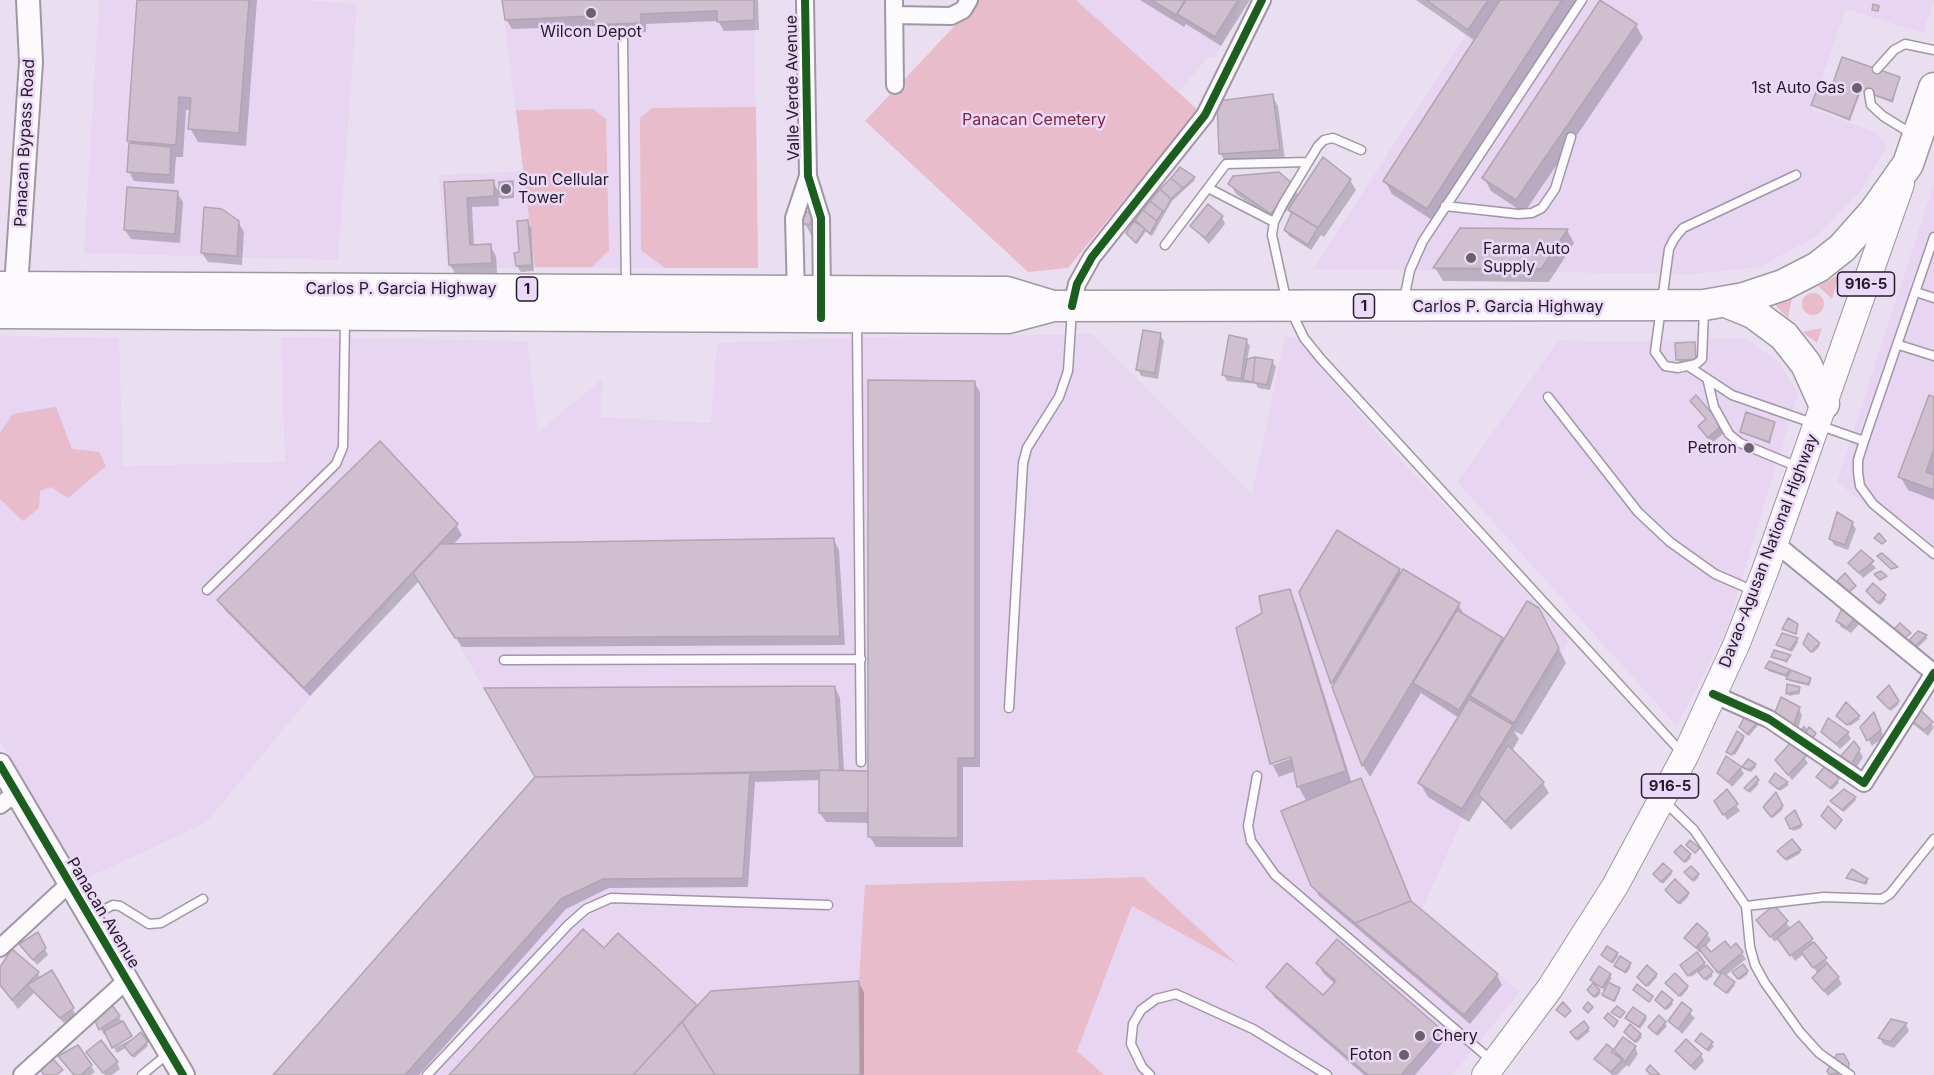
<!DOCTYPE html>
<style>
body{margin:0}
canvas{display:block;background:#eadff1}
</style>
<canvas width="1934" height="1075"></canvas>
<script>
const g = document.querySelector('canvas').getContext('2d');
g.lineJoin = 'round';
function fill(path, color) {
  g.fillStyle = color;
  g.fill(path, 'evenodd');
}
function shape(rows) {
  const path = new Path2D();
  for (const r of rows) {
    if (r.length === 3) {
      path.moveTo(r[0] + r[2], r[1]);
      path.arc(r[0], r[1], r[2], 0, 2 * Math.PI);
      continue;
    }
    path.moveTo(r[0], r[1]);
    for (let i = 2; i < r.length; i += 2) path.lineTo(r[i], r[i + 1]);
  }
  return path;
}
function stroke(path, color, width, dash) {
  g.strokeStyle = color;
  g.lineWidth = width;
  g.lineCap = dash ? 'butt' : 'round';
  g.setLineDash(dash || []);
  g.stroke(path);
}
function write(font, color, halo, rows, align = 'center') {
  g.font = font + ' Inter,sans-serif';
  g.lineWidth = 5;
  g.setLineDash([]);
  g.textBaseline = 'middle';
  g.strokeStyle = halo;
  g.fillStyle = color;
  for (const [text, x, y, turn = 0] of rows) {
    g.save();
    g.translate(x, y);
    g.rotate((+turn || 0) * Math.PI / 180);
    g.textAlign = isNaN(turn) ? turn : align;
    if (halo) g.strokeText(text, 0, 0);
    g.fillText(text, 0, 0);
    g.restore();
  }
}
const built = shape([
 [99,0,303,0,357,4,338,260,84,253],
 [502,0,754,0,758,268,447,268,439,175,523,171],
 [1076,0,1242,0,1216,57,1208,57,1179,92],
 [1488,0,1934,0,1923,33,1846,9,1811,109,1876,132,1887,147,1859,193,1817,236,1759,267,1693,274,1313,269],
 [1934,183,1934,560,1837,482],
 [1092,334,1252,494,1285,336,1296,338,1386,444,1570,639,1466,811,1423,908,1520,992,1452,1075,1104,1075,1077,1051,1132,906,1233,962,1143,877,866,885,859,981,860,1075,273,1075,535,777,455,638,413,573,206,823,78,882,0,740,0,336,119,338,123,466,285,462,281,337,527,341,538,432,602,379,601,417,711,423,717,343,868,337],
 [1745,338,1778,361,1798,393,1726,631,1677,726,1457,482,1559,340,1621,342]
]);
const green = shape([
 [979,0,1076,0,1198,110,1068,268,1028,272,865,121],
 [756,107,758,268,665,268,641,250,640,118,652,108],
 [593,109,606,119,609,250,592,267,535,267,516,110],
 [1836,276,1838,278,1832,299,1818,286],
 [1813,304,11],
 [1792,297,1788,318,1774,304],
 [1822,328,1817,343,1802,332],
 [56,407,72,449,99,452,106,466,68,498,51,487,40,491,39,508,23,521,0,499,0,433,13,414],
 [1143,877,1237,964,1132,906,1077,1051,1104,1075,860,1075,859,981,865,885]
]);
const shadow = shape([
 [139,0,257,0,246,146,198,142,190,128,191,110,186,110,183,157,176,157,174,184,134,181,129,172],
 [504,0,758,0,759,30,724,31,718,21,646,24,646,32,600,34,595,26,512,29,506,19],
 [1140,0,1250,0,1221,46,1186,24,1184,27],
 [1416,0,1578,0,1435,222,1392,194,1385,181,1475,41],
 [1636,25,1643,38,1524,213,1491,191,1484,178],
 [1899,78,1893,103,1861,91,1850,121,1813,105,1833,88],
 [1272,96,1278,106,1285,160,1226,164,1221,154,1218,102],
 [1323,159,1350,180,1356,190,1324,237,1321,235,1311,250,1289,236,1285,230,1295,203,1293,202,1277,223,1236,194,1230,184,1292,185,1299,196],
 [1181,169,1195,180,1172,201,1152,236,1146,231,1137,244,1127,233],
 [493,182,501,195,512,183,514,198,502,199,498,193,499,206,472,207,474,247,490,246,496,256,497,273,456,275,450,265,446,184],
 [177,193,183,202,180,243,131,239,125,230],
 [811,214,822,233,816,244,805,224],
 [1222,217,1225,224,1209,244,1191,226],
 [238,222,244,232,242,265,208,262,202,253],
 [527,222,531,228,534,271,521,272,517,266],
 [1567,230,1574,243,1549,282,1443,281,1435,268],
 [1160,335,1164,341,1158,379,1141,376,1138,370],
 [1246,340,1250,346,1247,360,1272,361,1276,367,1270,390,1258,388,1256,384,1227,381,1224,375],
 [1694,343,1697,362,1679,363,1677,344],
 [974,382,980,392,980,767,963,767,963,847,876,847,870,837,870,823,826,822,820,813,820,780,755,782,748,887,609,888,566,909,419,1075,275,1075,537,778,486,689,835,688,840,698,844,772,870,772],
 [1934,398,1934,500,1908,490,1900,476],
 [1692,401,1725,432,1712,443,1699,426,1707,420],
 [1774,423,1770,444,1741,432],
 [1852,523,1856,529,1848,550,1834,545,1831,539],
 [456,525,462,535,453,545,834,540,839,550,845,645,462,647,419,581,310,696,225,610,219,600],
 [1861,552,1876,568,1863,578,1850,563],
 [1399,570,1402,574,1458,604,1466,618,1504,643,1546,623,1566,663,1522,735,1514,731,1519,739,1512,751,1543,783,1549,793,1511,830,1483,800,1469,822,1428,797,1420,783,1459,718,1421,693,1370,777,1363,765,1301,592],
 [1289,591,1296,604,1352,784,1361,780,1366,790,1413,904,1497,975,1502,985,1470,1024,1319,896,1313,886,1307,802,1298,786,1295,771,1279,777,1272,764,1238,629,1263,614],
 [1297,753,1298,756,1273,765,1273,762],
 [1869,594,1884,596,1886,599,1880,605],
 [1858,614,1862,621,1851,633,1841,627,1838,621],
 [1797,625,1797,635,1784,629],
 [1919,633,1928,638,1917,648,1912,643],
 [1797,640,1798,642,1792,652,1778,645],
 [1818,644,1820,646,1813,653,1806,647],
 [1790,656,1787,663,1773,657],
 [1770,663,1810,679,1811,682,1809,686,1789,681,1789,678,1768,671],
 [1889,687,1899,704,1891,711,1880,699],
 [1799,688,1800,694,1789,696,1788,693],
 [1781,699,1798,708,1802,715,1796,736],
 [1911,703,1934,727,1928,736,1908,720],
 [1847,704,1860,719,1850,726,1837,716],
 [1877,720,1884,737,1872,746,1862,727],
 [1758,721,1760,723,1749,736,1743,730],
 [1804,725,1807,729,1800,738,1797,733],
 [1822,732,1848,733,1851,739,1840,749],
 [1743,737,1744,740,1735,755,1728,751],
 [1859,750,1863,757,1852,775,1844,765],
 [1804,757,1808,763,1792,780,1777,760],
 [1755,765,1756,767,1751,772,1743,769],
 [1741,768,1744,774,1732,787,1719,773],
 [1776,775,1787,783,1789,785,1780,791,1772,784],
 [1818,777,1837,780,1839,783,1832,790],
 [1755,779,1759,784,1750,793,1746,788],
 [1776,794,1783,809,1773,818,1766,810],
 [1855,798,1856,800,1844,812,1831,802],
 [1716,801,1736,805,1740,811,1727,820],
 [1794,812,1802,828,1793,831,1787,819],
 [1792,841,1801,853,1787,861,1779,852],
 [1676,853,1690,855,1691,858,1686,863],
 [1671,872,1672,874,1663,884,1655,875],
 [1688,875,1698,875,1699,877,1694,882],
 [1848,878,1867,880,1868,882,1866,885],
 [1668,892,1687,894,1689,896,1680,905],
 [1774,907,1791,929,1799,923,1838,977,1842,984,1828,996,1817,984,1814,978,1818,974,1804,954,1795,961,1779,938,1775,942,1762,927],
 [37,934,48,955,37,965,25,950],
 [1707,934,1711,940,1705,947,1711,955,1730,950,1742,953,1746,959,1725,976,1735,985,1728,994,1717,986,1721,976,1701,951,1700,953,1686,938],
 [618,935,697,1007,858,982,864,992,864,1075,451,1075,604,951],
 [1617,954,1618,956,1613,964,1602,955],
 [1704,963,1713,976,1706,981,1699,971,1691,977,1684,968],
 [1318,964,1440,1030,1445,1040,1415,1075,1364,1075,1274,997,1268,987,1323,997,1335,984,1323,973],
 [1629,964,1631,967,1626,974,1616,966],
 [1742,966,1748,974,1740,980,1734,972],
 [1600,968,1612,978,1608,984,1620,991,1615,1002,1606,998,1606,991,1594,982],
 [0,970,38,973,40,978,51,972,76,1015,64,1023,34,993,18,1009,0,984],
 [1656,975,1657,977,1648,987,1640,980],
 [1669,986,1687,987,1688,989,1681,997],
 [1599,991,1601,993,1596,998,1590,993],
 [1657,1000,1671,1001,1673,1004,1667,1010],
 [1682,1005,1695,1018,1682,1034,1670,1021],
 [112,1007,119,1017,130,1035,104,1035,95,1017],
 [1645,1017,1647,1019,1640,1029,1627,1018],
 [1659,1017,1667,1026,1658,1036,1650,1028],
 [1892,1021,1906,1025,1909,1031,1894,1048,1883,1044,1880,1038],
 [1588,1029,1590,1031,1578,1041,1574,1035],
 [1625,1033,1640,1035,1642,1037,1637,1043],
 [141,1034,148,1046,134,1058,127,1047,117,1053,114,1048],
 [1701,1035,1714,1046,1709,1052,1696,1041],
 [1635,1047,1638,1054,1629,1067,1627,1065,1617,1075,1612,1075,1596,1059],
 [1676,1052,1701,1055,1704,1061,1695,1071],
 [1843,1055,1851,1075,1831,1075,1829,1071],
 [92,1058,117,1063,120,1069,112,1075,105,1075],
 [91,1066,95,1072,91,1075,74,1075]
]);
const building = shape([
 [137,0,249,0,239,133,188,129,191,98,179,97,176,145,127,141,137,0],
 [502,0,754,0,754,20,717,22,717,11,641,14,641,23,593,25,593,16,505,20,502,0],
 [1152,0,1185,0,1176,15,1152,0],
 [1186,0,1238,0,1215,37,1177,14,1186,0],
 [1426,0,1488,0,1468,30,1426,0],
 [1500,0,1562,0,1427,209,1383,181,1500,0],
 [1600,0,1637,24,1516,200,1482,178,1600,0],
 [1873,4,1879,6,1878,11,1872,10,1873,4],
 [1842,57,1900,77,1892,101,1860,90,1849,119,1811,105,1820,83,1832,86,1842,57],
 [1273,94,1280,150,1219,154,1217,101,1273,94],
 [129,143,171,147,170,175,127,172,129,143],
 [1323,157,1351,179,1318,228,1288,210,1323,157],
 [1180,167,1195,177,1183,188,1171,178,1180,167],
 [1279,172,1293,184,1271,214,1228,184,1233,176,1279,172],
 [1171,178,1183,188,1171,199,1160,189,1171,178],
 [494,180,494,196,467,198,470,245,491,244,492,263,449,265,444,182,494,180],
 [513,181,513,196,499,197,499,182,513,181],
 [127,187,178,191,175,234,124,230,127,187],
 [1160,189,1171,199,1164,212,1150,201,1160,189],
 [1150,201,1163,211,1157,221,1143,210,1150,201],
 [1208,204,1223,216,1205,238,1190,226,1208,204],
 [204,207,222,209,239,221,237,256,201,253,204,207],
 [1143,210,1157,221,1150,234,1135,220,1143,210],
 [803,212,811,212,811,224,803,224,803,212],
 [1292,212,1318,228,1308,245,1284,230,1292,212],
 [528,220,532,265,516,266,514,253,519,252,517,221,528,220],
 [1134,221,1145,229,1136,243,1126,233,1134,221],
 [1460,228,1568,229,1541,269,1433,268,1460,228],
 [1143,330,1161,333,1155,373,1136,370,1143,330],
 [1229,335,1247,339,1241,379,1222,375,1229,335],
 [1695,342,1696,359,1676,360,1675,343,1695,342],
 [1255,357,1273,360,1267,385,1253,382,1255,357],
 [1255,357,1253,382,1243,380,1247,359,1255,357],
 [868,380,975,381,975,758,958,758,958,838,868,837,868,380],
 [1696,395,1722,425,1708,438,1698,426,1706,419,1690,401,1696,395],
 [1929,395,1934,397,1934,449,1926,472,1934,475,1934,490,1898,477,1929,395],
 [1746,412,1775,422,1769,442,1740,432,1746,412],
 [380,441,458,524,304,688,217,600,380,441],
 [1837,512,1853,522,1845,545,1829,539,1837,512],
 [1337,530,1400,569,1331,684,1299,592,1337,530],
 [1879,533,1886,541,1882,544,1874,538,1879,533],
 [834,538,840,636,455,638,413,573,440,544,834,538],
 [1861,550,1874,561,1859,573,1848,563,1861,550],
 [1882,553,1898,567,1891,569,1877,556,1882,553],
 [1403,569,1460,603,1362,766,1332,687,1403,569],
 [1881,571,1887,576,1880,580,1874,574,1881,571],
 [1845,573,1856,586,1849,592,1837,581,1845,573],
 [1873,583,1886,595,1878,603,1866,591,1873,583],
 [1290,589,1346,771,1297,787,1291,757,1270,764,1236,628,1262,613,1259,596,1290,589],
 [1527,601,1539,608,1559,648,1514,723,1470,696,1527,601],
 [1844,604,1859,613,1847,628,1836,621,1844,604],
 [1457,610,1503,638,1459,710,1413,683,1457,610],
 [1788,618,1798,624,1796,634,1782,629,1788,618],
 [1900,623,1911,633,1900,642,1891,632,1900,623],
 [1918,631,1927,635,1915,646,1909,640,1918,631],
 [1782,633,1798,638,1790,650,1776,645,1782,633],
 [1808,633,1820,643,1811,652,1803,644,1808,633],
 [1774,650,1791,655,1786,661,1771,657,1774,650],
 [1769,661,1791,670,1785,675,1765,668,1769,661],
 [1791,670,1811,678,1808,684,1786,679,1791,670],
 [1787,684,1800,687,1799,691,1786,694,1787,684],
 [1889,685,1899,701,1889,709,1877,697,1889,685],
 [835,686,840,770,535,777,484,688,835,686],
 [1781,697,1800,707,1792,730,1772,720,1781,697],
 [1469,699,1513,725,1462,809,1418,783,1469,699],
 [1911,701,1933,722,1924,730,1902,713,1911,701],
 [1846,702,1860,716,1847,725,1836,716,1846,702],
 [1874,712,1881,730,1867,741,1860,727,1874,712],
 [1746,714,1760,720,1747,734,1739,727,1746,714],
 [1828,718,1849,732,1836,744,1821,732,1828,718],
 [1809,727,1816,733,1809,743,1802,738,1809,727],
 [1737,731,1744,736,1732,755,1726,752,1737,731],
 [1793,740,1806,756,1788,775,1775,760,1793,740],
 [1854,741,1860,749,1848,770,1838,759,1854,741],
 [1508,745,1544,782,1505,822,1478,794,1508,745],
 [1726,756,1742,767,1728,782,1717,773,1726,756],
 [1748,759,1756,764,1749,770,1742,767,1748,759],
 [1827,764,1839,779,1830,788,1816,777,1827,764],
 [819,770,868,771,868,813,819,813,819,770],
 [750,773,743,878,603,879,561,899,405,1075,273,1075,535,777,750,773],
 [1775,773,1788,782,1778,789,1769,782,1775,773],
 [1756,776,1759,780,1748,791,1744,788,1756,776],
 [1361,778,1411,901,1355,923,1311,886,1281,811,1361,778],
 [1727,789,1738,804,1723,815,1714,801,1727,789],
 [1844,789,1856,797,1842,810,1830,801,1844,789],
 [1776,792,1783,806,1771,817,1763,807,1776,792],
 [1828,806,1842,820,1835,829,1821,816,1828,806],
 [1795,810,1802,825,1790,829,1785,818,1795,810],
 [1792,839,1801,850,1785,859,1777,851,1792,839],
 [1690,840,1700,848,1695,853,1686,845,1690,840],
 [1681,845,1691,854,1684,862,1674,852,1681,845],
 [1663,863,1672,871,1661,882,1653,874,1663,863],
 [1691,866,1699,874,1692,880,1684,872,1691,866],
 [1852,869,1868,879,1864,883,1846,878,1852,869],
 [1675,879,1689,893,1678,903,1665,890,1675,879],
 [1411,901,1498,974,1464,1015,1355,923,1411,901],
 [1774,905,1788,921,1770,937,1756,920,1774,905],
 [1799,921,1813,939,1790,956,1777,938,1799,921],
 [1697,923,1708,933,1696,948,1684,938,1697,923],
 [583,929,604,948,618,933,697,1005,633,1075,449,1075,583,929],
 [38,932,46,948,33,960,19,944,38,932],
 [1337,939,1441,1029,1401,1075,1368,1075,1266,987,1287,963,1323,995,1336,981,1316,963,1337,939],
 [1725,941,1731,948,1736,943,1743,952,1718,973,1699,949,1705,945,1711,952,1725,941],
 [1814,942,1827,958,1813,968,1801,952,1814,942],
 [1607,946,1618,953,1611,962,1601,955,1607,946],
 [12,949,39,972,12,1000,0,985,0,967,12,949],
 [1697,952,1705,963,1688,976,1680,965,1697,952],
 [1620,956,1631,963,1625,972,1614,966,1620,956],
 [1827,963,1839,977,1824,991,1812,978,1827,963],
 [1743,964,1748,971,1738,979,1732,972,1743,964],
 [1647,965,1657,974,1646,986,1637,977,1647,965],
 [1707,965,1713,972,1704,979,1698,972,1707,965],
 [1599,966,1611,974,1602,988,1590,980,1599,966],
 [52,970,74,1008,60,1018,27,985,52,970],
 [1722,972,1735,982,1726,993,1714,984,1722,972],
 [1675,973,1688,986,1679,996,1665,983,1675,973],
 [859,981,860,1075,715,1075,682,1022,711,991,859,981],
 [1608,982,1620,988,1614,1001,1602,995,1608,982],
 [1593,983,1600,990,1594,997,1587,990,1593,983],
 [1637,984,1653,996,1649,1002,1633,990,1637,984],
 [1662,991,1673,1000,1665,1009,1655,1000,1662,991],
 [1563,1002,1571,1011,1565,1017,1556,1010,1563,1002],
 [1588,1002,1593,1007,1588,1013,1583,1008,1588,1002],
 [1682,1002,1692,1010,1678,1029,1668,1021,1682,1002],
 [112,1005,120,1016,99,1030,93,1016,112,1005],
 [1617,1006,1625,1012,1620,1018,1611,1012,1617,1006],
 [1633,1007,1646,1016,1639,1027,1625,1018,1633,1007],
 [1608,1013,1618,1021,1614,1027,1604,1018,1608,1013],
 [1659,1015,1666,1022,1656,1034,1648,1027,1659,1015],
 [1891,1019,1907,1023,1890,1042,1878,1038,1891,1019],
 [123,1021,132,1036,112,1048,104,1031,123,1021],
 [1584,1021,1589,1028,1576,1039,1570,1032,1584,1021],
 [682,1022,715,1075,633,1075,682,1022],
 [1630,1024,1641,1034,1635,1042,1624,1032,1630,1024],
 [141,1032,148,1042,132,1056,124,1046,141,1032],
 [1701,1033,1713,1042,1707,1050,1695,1041,1701,1033],
 [1623,1037,1636,1046,1625,1062,1612,1052,1623,1037],
 [1686,1039,1702,1054,1691,1066,1675,1051,1686,1039],
 [101,1040,118,1062,103,1073,86,1052,101,1040],
 [1607,1044,1623,1059,1611,1072,1594,1059,1607,1044],
 [78,1045,92,1065,81,1075,74,1075,58,1056,78,1045],
 [1837,1054,1844,1054,1849,1063,1848,1072,1829,1074,1827,1071,1837,1054],
 [53,1059,63,1070,56,1075,44,1075,39,1068,53,1059],
 [1650,1065,1660,1075,1651,1075,1646,1070,1650,1065]
]);
const lane = shape([
 [623,40,626,286],
 [1877,69,1894,50,1905,44,1934,50],
 [1869,93,1871,105,1883,116,1912,134],
 [1210,189,1274,222],
 [1445,206,1518,214,1532,213,1542,208,1555,189,1571,137],
 [1934,237,1864,441,1858,460,1858,472,1860,486,1873,504,1934,554],
 [1165,245,1226,164,1308,162],
 [1916,292,1934,298],
 [1286,299,1272,235,1274,222,1283,204,1318,146,1324,140,1333,138,1361,150],
 [1404,299,1410,270,1423,241,1582,0],
 [1704,310,1702,359,1696,364,1678,368,1665,366,1655,352,1669,249,1674,239,1683,228,1796,175],
 [1291,311,1304,338,1321,359,1683,754],
 [857,322,861,762],
 [1899,345,1934,356],
 [1688,366,1732,395,1864,441],
 [1708,382,1714,407,1729,434,1740,443,1798,467],
 [1548,397,1638,512,1670,542,1715,574,1754,591],
 [207,590,336,464,343,447,345,319],
 [504,660,861,659],
 [1009,708,1023,463,1027,448,1059,397,1068,371,1072,310],
 [1257,776,1248,826,1251,841,1275,875,1491,1060],
 [1664,801,1694,830,1746,906,1750,947,1755,965,1765,983,1800,1032,1819,1053,1850,1075],
 [1746,906,1824,897,1882,899,1890,894,1934,839],
 [90,917,113,905,120,906,149,924,161,923,203,899],
 [142,1075,170,1052],
 [427,1075,568,925,586,909,611,898,828,905],
 [1150,1075,1142,1067,1131,1044,1133,1024,1141,1010,1156,999,1176,994,1253,1029,1327,1075]
]);
const street = shape([
 [805,0,808,176,821,218,822,297],
 [894,0,895,85],
 [894,15,951,16,963,10,969,0],
 [796,296,794,218,808,176],
 [1072,306,1077,284,1092,257,1205,115,1262,0],
 [1775,543,1934,673],
 [1713,694,1769,719,1864,783,1934,673],
 [0,805,16,793],
 [0,948,70,883],
 [22,1075,127,980]
]);
const secondary = shape([
 [16,287,31,62,28,0],
 [0,765,183,1075]
]);
const primary = shape([
 [1485,1075,1550,988,1615,886,1685,756,1737,643,1765,571,1901,184]
]);
const highway = shape([
 [0,287,1007,292,1053,306],
 [1726,302,1753,313,1784,336,1806,364,1824,404],
 [0,313,1008,318,1053,306,1704,305,1744,298,1783,285,1818,267,1842,248,1874,212,1908,164,1934,88]
]);
const cycleway = shape([
 [805,0,808,176,821,218,821,318],
 [1072,306,1077,284,1092,257,1205,115,1262,0],
 [1713,694,1769,719,1864,783,1934,673],
 [0,765,183,1075]
]);
const markers = [
 [591,13,6,"#69616e"],
 [1857,88,6,"#69616e"],
 [506,189,6,"#69616e"],
 [1471,258,6,"#69616e"],
 [1749,448,6,"#69616e"],
 [1420,1036,6,"#69616e"],
 [1404,1055,6,"#69616e"]
];
const shields = [
 [1866,284,57],
 [527,289,21],
 [1364,306,21],
 [1670,786,57]
];
const shieldNames = [
 ["916-5",1866,284],
 ["1",527,289],
 ["1",1364,306],
 ["916-5",1670,786]
];
const poiNames = [
 ["Wilcon Depot",591,32,"center"],
 ["1st Auto Gas",1845,88],
 ["Sun Cellular",518,180,"left"],
 ["Tower",518,198,"left"],
 ["Farma Auto",1483,249,"left"],
 ["Supply",1483,267,"left"],
 ["Petron",1737,448],
 ["Chery",1432,1036,"left"],
 ["Foton",1392,1055]
];
const streetNames = [
 ["Valle Verde Avenue",793,88,-91],
 ["Panacan Bypass Road",25,143,-87],
 ["Carlos P. Garcia Highway",401,289],
 ["Carlos P. Garcia Highway",1508,307],
 ["Davao-Agusan National Highway",1769,551,-69],
 ["Panacan Avenue",103,913,59]
];
const parkNames = [
 ["Panacan Cemetery",1034,120]
];
fill(built, '#e7d5f2');
fill(green, '#e8bcca');
fill(shadow, '#0003');
fill(building, '#d0bfcf');
stroke(building, '#b0a5b1', 1.5);
stroke(lane, '#9f97a5', 11);
stroke(street, '#9f97a5', 20);
stroke(secondary, '#9f97a5', 26);
stroke(primary, '#9f97a5', 28);
stroke(highway, '#9f97a5', 33);
stroke(lane, '#fcfafd', 8);
stroke(street, '#fcfafd', 16);
stroke(secondary, '#fcfafd', 22);
stroke(primary, '#fcfafd', 26);
stroke(highway, '#fcfafd', 30);
stroke(cycleway, '#1b5e20', 8);
for (const [x, y, r, color] of markers) {
  const dot = new Path2D();
  dot.arc(x, y, r, 0, 2 * Math.PI);
  g.fillStyle = color;
  g.fill(dot);
  stroke(dot, '#ecd8f8', 2);
}
for (const [x, y, w] of shields) {
  const box = new Path2D();
  box.roundRect(x - w / 2, y - 12, w, 24, 4.5);
  g.fillStyle = '#ecd8f8';
  g.fill(box);
  stroke(box, '#241d28', 1.5);
}
write('bold 15px', '#241d28', null, shieldNames);
write('16px', '#241d28', '#ecd8f8', poiNames, 'right');
write('16px', '#241d28', '#ecd8f8', streetNames);
write('16px', '#7e263d', '#ecd8f8', parkNames);
</script>
